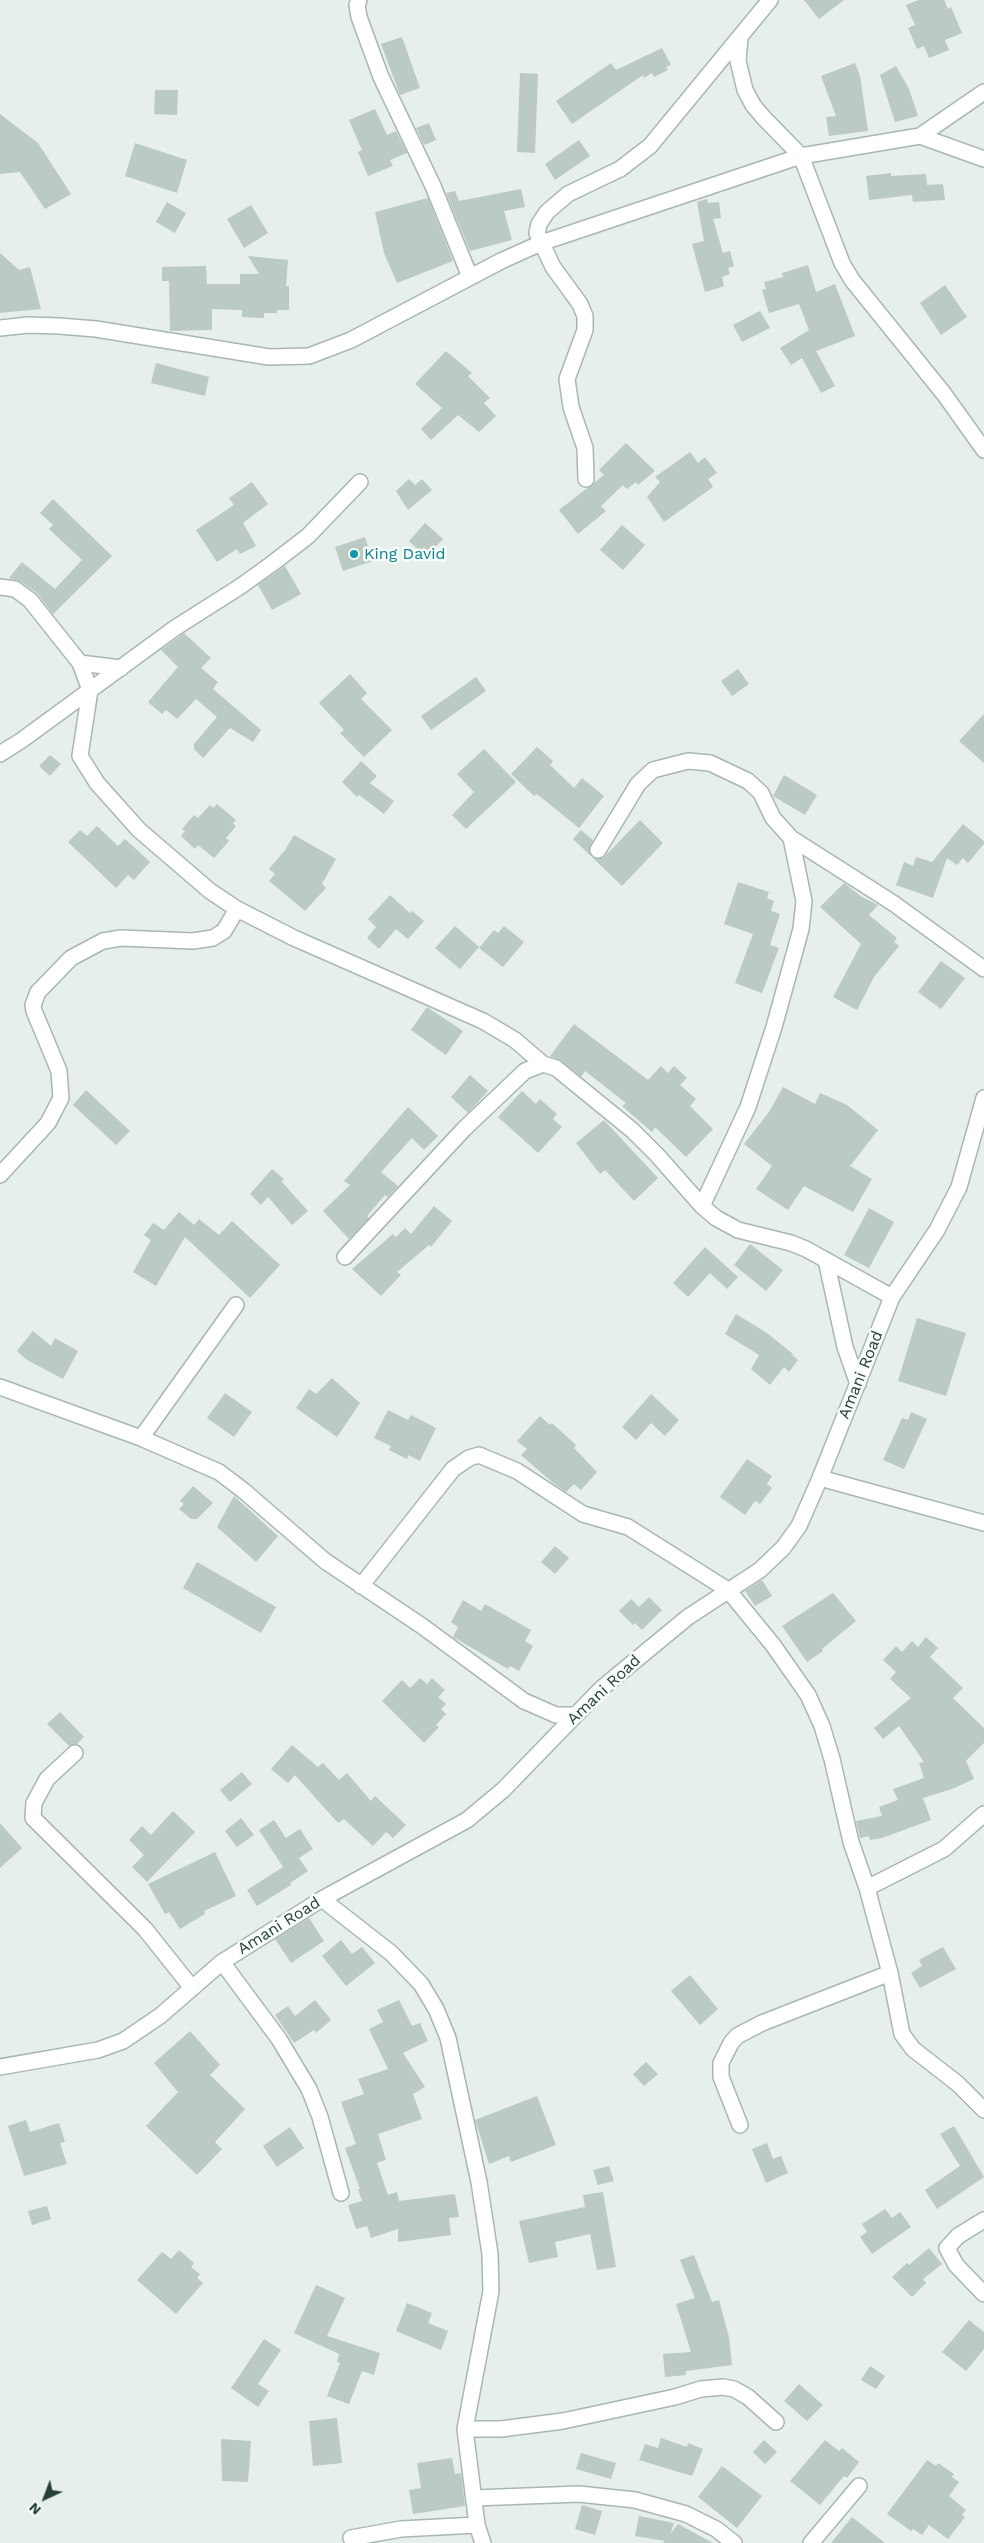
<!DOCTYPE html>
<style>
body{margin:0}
#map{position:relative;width:984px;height:2543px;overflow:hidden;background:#e6efea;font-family:"Work Sans",sans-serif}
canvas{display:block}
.north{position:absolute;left:20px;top:2473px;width:50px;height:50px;-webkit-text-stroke:4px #f7fbf9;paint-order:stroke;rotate:223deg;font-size:14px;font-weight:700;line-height:20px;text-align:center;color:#244138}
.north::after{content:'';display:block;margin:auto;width:18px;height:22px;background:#244138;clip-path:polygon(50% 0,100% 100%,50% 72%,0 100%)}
</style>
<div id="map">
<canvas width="984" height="2543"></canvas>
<div class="north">N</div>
</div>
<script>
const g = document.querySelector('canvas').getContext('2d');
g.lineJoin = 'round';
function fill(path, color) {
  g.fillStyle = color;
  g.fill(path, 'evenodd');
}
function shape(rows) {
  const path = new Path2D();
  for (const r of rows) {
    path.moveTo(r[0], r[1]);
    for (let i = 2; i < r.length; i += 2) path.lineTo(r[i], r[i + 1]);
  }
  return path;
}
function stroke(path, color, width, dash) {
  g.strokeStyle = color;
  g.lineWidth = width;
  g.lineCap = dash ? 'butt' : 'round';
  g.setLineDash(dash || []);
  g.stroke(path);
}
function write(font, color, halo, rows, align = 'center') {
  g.font = font + ' "Work Sans",sans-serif';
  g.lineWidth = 5;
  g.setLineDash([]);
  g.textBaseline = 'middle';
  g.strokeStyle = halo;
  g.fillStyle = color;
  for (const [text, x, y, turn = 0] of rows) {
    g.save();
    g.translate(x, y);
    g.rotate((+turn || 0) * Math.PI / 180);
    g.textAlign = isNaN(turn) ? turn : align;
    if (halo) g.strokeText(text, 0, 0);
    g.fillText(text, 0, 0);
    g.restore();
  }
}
const building = shape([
 [804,0,844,0,819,19],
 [919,0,944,0,948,9,951,7,962,33,945,40,949,50,929,58,924,46,917,49,908,28,915,25,906,5],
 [402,37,420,88,400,95,381,44],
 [662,48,671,65,666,67,668,70,654,77,652,73,644,78,643,75,572,124,556,101,611,63,616,70],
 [855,63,860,76,868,131,829,136,826,117,836,116,821,76],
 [896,66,909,89,918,116,895,122,880,75],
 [520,73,538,74,535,153,517,152],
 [155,90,178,90,177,115,154,114],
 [375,109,387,135,396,131,407,153,390,160,393,166,368,176,358,152,362,150,349,120],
 [0,114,38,143,71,194,45,209,20,172,0,174],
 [429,123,436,140,424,145,416,128],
 [579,140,590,156,555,180,545,164],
 [135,143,187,160,177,193,125,176],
 [891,173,891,176,926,174,927,185,943,184,945,200,913,202,912,195,869,200,866,176],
 [521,189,525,207,504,211,512,240,470,251,446,193,455,191,459,201],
 [428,198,453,261,397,283,384,253,375,212],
 [707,199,708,203,719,202,721,218,713,219,723,253,730,251,734,266,728,268,730,274,722,277,724,286,705,292,692,244,704,241,697,202],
 [167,202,186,213,175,233,156,222],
 [251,205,268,233,244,248,227,219],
 [0,253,19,270,30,267,41,309,0,313],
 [248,256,288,260,286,286,289,286,289,310,277,310,277,313,264,313,264,318,242,317,242,310,212,309,212,330,170,331,169,281,162,281,162,267,206,266,207,284,240,284,240,274,259,274],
 [808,265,816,292,835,284,855,336,816,351,835,386,821,393,802,358,791,365,780,348,809,330,799,304,769,313,762,290,766,289,764,282,783,277,782,273],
 [945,285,967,317,941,335,920,303],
 [760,311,770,328,742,342,733,325],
 [446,351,472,373,468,376,490,398,484,403,496,416,479,432,458,415,431,440,421,429,442,408,415,384],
 [156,363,209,377,205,396,151,383],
 [626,443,655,471,638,485,636,482,627,489,623,485,601,506,606,511,578,534,559,510,604,475,599,470],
 [690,452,698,463,705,457,717,473,708,479,713,487,664,522,647,497,660,482,655,477],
 [409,479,415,485,422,479,432,490,408,510,396,491],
 [252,482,268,504,243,523,256,546,240,554,237,549,217,562,196,530,234,505,229,498],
 [53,499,112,556,53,614,36,592,20,581,9,578,22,562,55,589,82,560,49,529,53,525,40,513],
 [425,523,443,539,426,557,409,541],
 [622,525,645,545,623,570,600,550],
 [365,537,373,561,343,571,335,547],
 [285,566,301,594,272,610,258,585],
 [184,633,211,658,201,668,218,682,213,689,261,730,253,742,230,728,203,758,194,749,194,744,217,717,196,699,177,719,166,710,162,714,148,702,178,667,161,650],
 [738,669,749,684,732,696,721,681],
 [350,674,367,693,361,699,392,730,364,757,340,733,344,730,319,703],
 [476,677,486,691,431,730,421,716],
 [984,714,984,763,959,741],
 [537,747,553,761,550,765,574,788,582,778,604,796,579,828,537,794,534,796,511,774],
 [484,749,516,782,466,829,452,815,474,792,457,774],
 [50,755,61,764,50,776,39,766],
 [361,761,377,776,370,783,394,801,384,814,359,795,357,797,342,782],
 [784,775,817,795,805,815,773,796],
 [217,804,236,820,233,823,236,826,226,838,229,841,214,858,198,845,195,849,181,836,185,831,182,829,194,815,198,818,210,805,213,808],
 [640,820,663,843,622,886,593,858,603,858],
 [963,824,984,841,984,844,968,863,963,858,957,865,947,858,933,898,896,885,904,862,913,866,916,857,932,862],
 [97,826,118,846,125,839,150,862,134,880,128,875,116,888,68,842,80,830,87,836],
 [581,830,593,840,589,849,591,856,573,839],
 [294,835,336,859,322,884,326,888,305,911,269,881,275,874,269,869,285,850],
 [738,882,769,892,767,898,774,901,771,911,780,914,770,945,779,948,762,993,735,983,753,934,724,924],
 [844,883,862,897,878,905,869,915,897,938,894,942,899,946,874,977,857,1010,833,997,861,944,820,907],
 [390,895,410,913,412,911,424,921,408,939,396,929,379,949,367,938,376,927,368,919],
 [455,926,479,947,460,969,435,948],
 [504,926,524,942,503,967,479,948,494,930,498,933],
 [941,961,965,978,941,1009,918,992],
 [427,1007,463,1031,446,1055,411,1030],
 [574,1024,648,1080,661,1066,668,1073,674,1066,687,1078,680,1085,696,1099,690,1106,713,1129,686,1157,655,1127,652,1132,622,1106,626,1103,585,1071,581,1077,562,1061,550,1056],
 [470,1075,488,1091,468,1113,451,1097],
 [783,1087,815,1104,820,1093,847,1105,878,1130,850,1166,872,1179,853,1212,804,1186,788,1210,756,1189,772,1166,744,1144,769,1112],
 [86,1090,130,1131,116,1145,73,1105],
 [522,1091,536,1104,540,1099,557,1114,553,1119,562,1127,538,1153,498,1117],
 [408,1107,438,1136,424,1150,412,1138,381,1172,398,1186,388,1197,385,1195,367,1216,369,1218,349,1239,323,1211,350,1185,344,1181],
 [604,1120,658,1178,634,1201,605,1170,600,1174,576,1143],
 [272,1169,284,1179,282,1182,308,1211,292,1225,268,1197,261,1205,250,1194],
 [434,1206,452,1221,431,1247,429,1245,397,1272,401,1275,381,1296,352,1269,393,1234,396,1237,405,1228,411,1234],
 [869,1208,894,1222,869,1268,844,1255],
 [179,1212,194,1225,199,1219,219,1235,232,1221,280,1265,250,1298,185,1237,156,1286,133,1272,151,1240,144,1235,153,1223,164,1230],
 [750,1244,783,1270,766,1291,734,1265],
 [705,1247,738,1277,727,1289,710,1273,688,1297,673,1283],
 [736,1314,767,1333,793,1354,792,1355,798,1360,789,1372,784,1367,770,1385,751,1369,759,1355,725,1334],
 [917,1318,966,1333,946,1396,898,1381],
 [33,1331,51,1346,55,1338,78,1351,63,1379,27,1360,17,1351],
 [332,1378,360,1403,337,1437,296,1408,309,1389,316,1394],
 [225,1393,252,1412,234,1437,207,1418],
 [651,1394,679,1420,665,1436,651,1423,636,1440,622,1427],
 [388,1410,408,1420,411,1415,436,1428,420,1461,408,1455,407,1459,389,1450,391,1446,374,1438],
 [911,1412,927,1419,904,1469,883,1460,902,1418,908,1420],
 [540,1416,550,1425,552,1423,576,1445,574,1448,597,1472,581,1490,574,1484,566,1492,552,1482,521,1455,527,1449,517,1441],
 [747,1459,772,1476,767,1484,772,1488,760,1504,755,1501,745,1515,720,1497],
 [193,1486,213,1503,197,1519,191,1519,179,1509,184,1504,180,1501],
 [234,1496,278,1536,256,1562,217,1527],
 [555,1546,569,1558,555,1574,541,1562],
 [197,1562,276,1607,261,1633,183,1588],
 [762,1580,772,1596,755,1606,745,1591],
 [833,1593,856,1621,822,1649,823,1651,807,1662,782,1626],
 [649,1597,662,1610,642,1630,635,1623,633,1625,619,1611,631,1599,639,1607],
 [463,1600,481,1611,485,1604,531,1630,525,1641,533,1646,519,1671,510,1666,508,1669,453,1637,458,1627,451,1622],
 [926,1637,938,1648,930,1657,963,1688,953,1698,984,1728,984,1743,966,1761,974,1779,952,1789,923,1798,931,1820,882,1838,870,1840,869,1836,860,1838,856,1821,882,1816,879,1807,898,1800,893,1789,924,1778,919,1763,924,1762,899,1726,883,1739,874,1728,911,1698,890,1679,896,1672,883,1660,896,1646,902,1652,912,1641,918,1647],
 [420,1678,427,1684,432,1678,445,1690,438,1697,446,1704,441,1709,446,1714,436,1725,439,1727,424,1743,382,1701,402,1680,410,1688],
 [60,1712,84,1737,77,1744,69,1746,47,1724],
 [292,1745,318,1767,323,1763,339,1780,347,1773,371,1801,375,1796,406,1825,393,1838,386,1832,373,1846,344,1819,338,1823,295,1775,288,1783,271,1769],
 [242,1772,252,1784,230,1802,220,1790],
 [173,1811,195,1832,147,1882,132,1867,144,1855,129,1840,142,1826,151,1835],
 [241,1818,254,1835,237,1847,225,1831],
 [274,1820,286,1838,300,1829,313,1849,299,1858,308,1871,290,1883,291,1885,257,1906,247,1890,283,1867,259,1830],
 [0,1823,22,1848,0,1868],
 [215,1852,236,1896,204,1911,205,1914,180,1929,169,1912,165,1914,148,1884],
 [309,1918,324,1941,291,1963,275,1939],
 [341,1940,352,1954,362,1947,375,1963,346,1986,322,1956],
 [943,1947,956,1969,920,1988,911,1973,922,1966,919,1960],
 [690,1975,718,2009,700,2025,671,1991],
 [315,2000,331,2020,316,2033,314,2030,294,2043,275,2015,288,2006,295,2016],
 [399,2000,412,2026,420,2023,428,2041,403,2053,425,2087,413,2094,422,2119,378,2134,386,2160,377,2163,388,2195,397,2192,399,2201,455,2194,459,2217,449,2218,451,2235,398,2242,398,2229,371,2238,367,2226,356,2229,348,2205,362,2201,358,2189,360,2189,345,2148,356,2144,341,2102,364,2094,358,2079,388,2069,369,2029,383,2022,377,2010],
 [190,2031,220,2065,210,2075,245,2109,215,2142,222,2149,197,2175,146,2126,178,2092,154,2063],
 [646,2062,658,2074,644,2086,633,2074],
 [537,2096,556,2145,511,2162,509,2156,489,2164,475,2120],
 [26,2120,30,2132,59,2123,65,2142,60,2143,67,2164,24,2176,8,2126],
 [954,2126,984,2177,937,2209,925,2190,960,2166,940,2134],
 [290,2127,304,2148,277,2167,263,2146],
 [767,2143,773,2159,781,2156,788,2173,766,2183,752,2149],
 [609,2166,614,2181,598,2185,593,2170],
 [603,2192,616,2267,597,2270,590,2234,555,2242,558,2257,529,2263,519,2221,585,2207,583,2195],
 [47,2206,51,2219,32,2225,28,2211],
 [885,2209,892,2218,900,2212,911,2227,872,2254,860,2237,867,2232,862,2224],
 [929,2248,942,2264,923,2279,926,2283,912,2297,892,2277,907,2263,909,2265],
 [179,2250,194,2263,191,2267,200,2274,197,2278,203,2283,176,2314,137,2280,162,2252,171,2259],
 [694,2255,712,2302,719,2300,729,2337,732,2365,686,2371,686,2375,665,2377,663,2354,691,2352,676,2304,695,2298,680,2260],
 [316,2285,345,2298,327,2336,380,2353,374,2375,362,2371,349,2404,327,2396,340,2363,337,2362,339,2354,294,2333],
 [407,2303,432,2313,428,2323,448,2331,441,2350,396,2331],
 [969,2320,984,2332,984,2349,966,2371,942,2352],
 [264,2339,281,2350,258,2384,269,2391,258,2407,231,2388],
 [870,2366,885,2376,876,2389,861,2380],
 [799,2384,823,2405,807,2421,784,2401],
 [337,2418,342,2463,313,2466,309,2421],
 [661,2438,687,2447,688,2443,703,2449,692,2476,639,2460,645,2444,658,2448],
 [221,2439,251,2441,248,2482,222,2481],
 [764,2440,777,2452,765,2464,753,2452],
 [825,2440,839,2451,842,2448,859,2462,847,2478,844,2476,820,2505,790,2481],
 [581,2453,616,2463,611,2479,576,2469],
 [452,2458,455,2474,461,2473,465,2506,413,2514,409,2490,421,2488,417,2463],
 [927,2460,936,2466,938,2463,954,2474,952,2477,959,2482,949,2496,966,2510,962,2515,965,2517,948,2539,929,2525,922,2535,913,2529,911,2531,887,2514],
 [722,2466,762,2496,737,2528,698,2497],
 [582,2505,602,2511,595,2535,575,2529],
 [639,2516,674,2523,670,2534,678,2524,713,2543,663,2543,665,2541,635,2536],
 [852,2517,885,2543,831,2543]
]);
const minor = shape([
 [359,0,357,5,359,17,381,77,433,186,470,277],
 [740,38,738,61,745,90,753,105,763,117,801,156,842,263,852,280,944,394,984,450],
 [920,136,984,159],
 [0,328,28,325,59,326,96,329,269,357,309,356,351,340,501,261,541,243,801,156,920,136,984,92],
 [586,479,585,448,571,407,567,379,585,330,585,316,580,304,553,267,537,233,539,224,547,212,568,194,620,169,650,146,770,0],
 [0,587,15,589,30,600,80,663,90,690,80,756,97,783,139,830,210,891,237,909,294,938,483,1021,515,1040,543,1064],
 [80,663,121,668],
 [0,754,22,740,175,628,241,586,273,563,308,536,360,482],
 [598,850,638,784,653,770,688,761,710,763,748,781,761,793,773,818,791,838,893,903,984,969],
 [0,1175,48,1123,61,1098,59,1071,34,1011,33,1005,38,992,71,958,103,941,121,938,193,941,213,938,224,931,237,909],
 [702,1206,748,1107,774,1027,801,929,804,901,791,838],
 [345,1257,464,1129,525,1071,543,1064,556,1068,632,1130,658,1156,702,1206,716,1218,738,1230,791,1243,806,1249,892,1297],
 [826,1260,845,1347,858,1384],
 [0,1387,141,1438,219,1472,244,1491,325,1561,422,1626,524,1701,556,1715,575,1715],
 [141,1438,236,1305],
 [820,1478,984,1523],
 [361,1586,453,1469,469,1458,479,1455,517,1471,583,1514,628,1527,728,1590,773,1645,808,1695,822,1726,832,1759,851,1842,867,1888,890,1973,902,2034,913,2049,958,2084,984,2110],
 [75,1753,47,1779,34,1803,33,1818,145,1929,192,1988],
 [867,1888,944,1849,984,1814],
 [322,1899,391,1953,421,1984,436,2009,448,2038,479,2182,490,2254,491,2291,465,2429,477,2525,483,2543],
 [222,1962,279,2039,309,2089,320,2117,341,2193],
 [0,2067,98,2050,123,2041,160,2016,222,1962,322,1899,467,1820,503,1790,602,1688,688,1617,760,1570,783,1548,799,1526,820,1478,892,1297,937,1230,959,1187,984,1098],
 [740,2125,721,2077,721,2063,731,2043,737,2036,762,2023,890,1973],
 [984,2220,958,2236,947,2248,956,2265,984,2294],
 [465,2429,501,2429,563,2421,675,2397,701,2389,723,2387,734,2389,748,2397,776,2422],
 [474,2498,579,2494,635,2500,686,2514,716,2529,734,2543],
 [351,2538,401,2529,477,2525],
 [811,2543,859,2486]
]);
const markers = [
 [354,554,5,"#0f9aa8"]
];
const cultureNames = [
 ["King David",364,554]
];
const streetNames = [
 ["Amani Road",861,1375,-68],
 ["Amani Road",604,1690,-43],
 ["Amani Road",279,1926,-32]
];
fill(building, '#bbcac3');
stroke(minor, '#a8b7b1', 18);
stroke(minor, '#fff', 15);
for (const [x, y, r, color] of markers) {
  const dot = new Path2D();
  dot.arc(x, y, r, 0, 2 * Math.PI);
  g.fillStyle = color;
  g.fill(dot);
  stroke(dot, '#f7fbf9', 2);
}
write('16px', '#0d838f', '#f7fbf9', cultureNames, 'left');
write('16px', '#244138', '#f7fbf9', streetNames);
</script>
